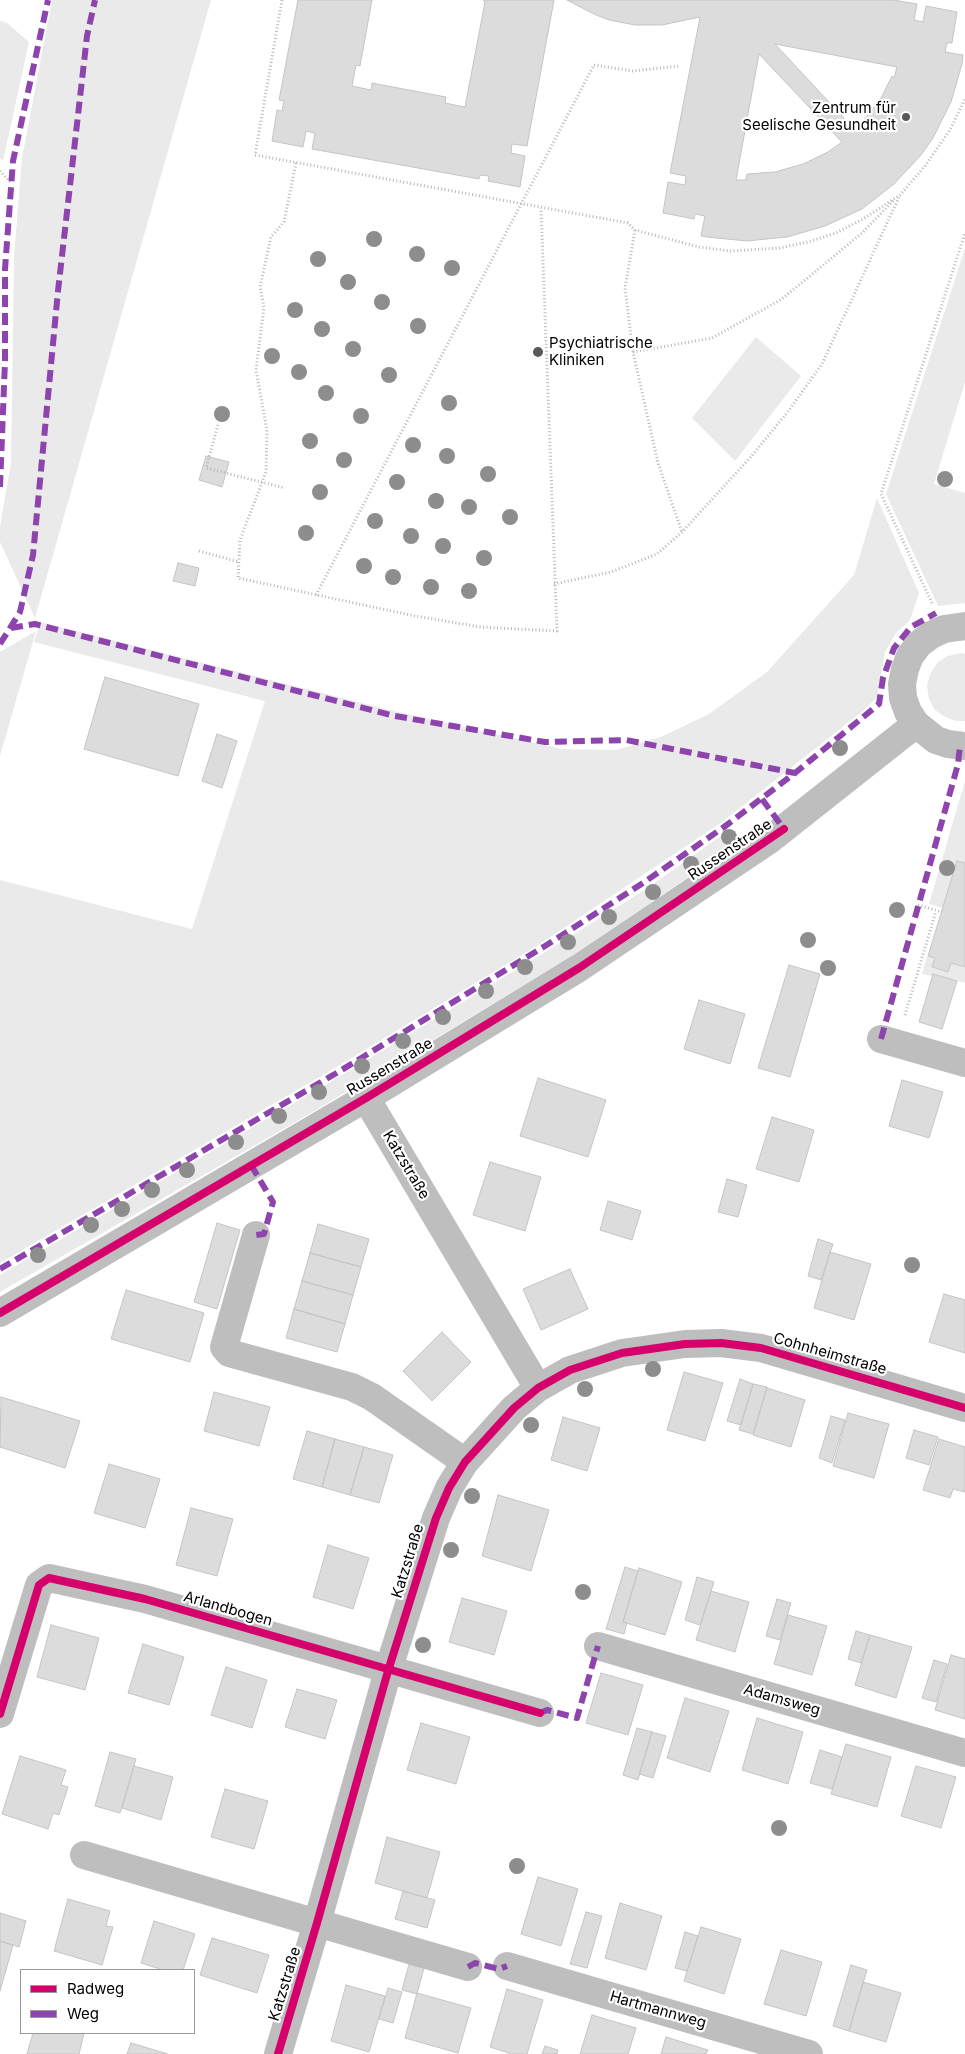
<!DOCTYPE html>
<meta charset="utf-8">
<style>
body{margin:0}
#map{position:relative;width:965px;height:2054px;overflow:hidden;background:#fff;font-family:Inter,sans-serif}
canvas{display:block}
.legend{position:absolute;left:20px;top:1969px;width:175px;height:65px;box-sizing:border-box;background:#fff;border:1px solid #999;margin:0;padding:6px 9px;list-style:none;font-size:15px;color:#000}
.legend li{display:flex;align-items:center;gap:10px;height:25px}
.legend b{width:25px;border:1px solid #999}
</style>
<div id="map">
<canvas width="965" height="2054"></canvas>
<ul class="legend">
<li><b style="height:6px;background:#d6006c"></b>Radweg</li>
<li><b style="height:6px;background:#8e44ad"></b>Weg</li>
</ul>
</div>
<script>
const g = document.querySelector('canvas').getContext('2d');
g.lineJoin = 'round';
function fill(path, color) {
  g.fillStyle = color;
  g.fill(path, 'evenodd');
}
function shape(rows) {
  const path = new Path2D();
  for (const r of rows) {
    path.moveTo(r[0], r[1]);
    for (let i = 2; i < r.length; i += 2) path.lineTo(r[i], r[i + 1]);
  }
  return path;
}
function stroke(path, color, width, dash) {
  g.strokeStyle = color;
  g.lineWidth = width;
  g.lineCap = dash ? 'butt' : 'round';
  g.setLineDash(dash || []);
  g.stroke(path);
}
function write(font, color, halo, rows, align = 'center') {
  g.font = font + ' Inter,sans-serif';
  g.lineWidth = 4.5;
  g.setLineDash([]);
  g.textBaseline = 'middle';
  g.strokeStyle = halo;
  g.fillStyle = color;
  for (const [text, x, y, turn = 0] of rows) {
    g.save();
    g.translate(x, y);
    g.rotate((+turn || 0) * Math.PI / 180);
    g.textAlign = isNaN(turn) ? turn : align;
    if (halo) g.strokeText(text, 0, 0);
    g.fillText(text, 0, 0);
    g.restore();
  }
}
const green = shape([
 [52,0,211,0,35,618,0,542,0,526,11,463,14,256,22,158],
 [0,21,7,23,29,42,3,161,0,158],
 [965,248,965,382,934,484,965,493,965,603,938,606,886,494],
 [756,337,801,376,735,461,692,418],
 [877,498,919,593,910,620,896,633,885,652,877,697,863,711,722,822,543,942,340,1065,0,1263,0,880,192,929,265,701,34,642,40,622,398,712,562,749,616,750,661,737,709,714,767,672,854,575],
 [36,631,0,756,0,652],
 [961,653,965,654,965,721,956,721,945,717,935,710,929,699,927,686,930,674,938,662,948,656],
 [965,781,965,863,957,861,943,908,929,904],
 [729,830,740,842,572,956,318,1109,0,1292,0,1275,342,1075,547,951,646,889],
 [927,956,935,958,932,968,948,972,951,963,965,967,965,983,933,974,932,976,922,974]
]);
const building = shape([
 [298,0,372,0,360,66,356,65,352,86,371,90,372,83,446,97,445,103,465,107,485,2,483,0,554,0,527,146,512,144,511,153,525,156,520,187,488,181,489,176,480,175,479,179,312,149,315,133,306,131,303,147,272,141,277,110,282,111,284,101,279,100,298,0],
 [567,0,893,0,917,4,914,20,923,22,926,6,957,12,952,43,947,43,945,52,963,55,962,64,951,102,933,138,921,155,894,184,862,209,825,226,787,237,747,241,707,237,701,236,705,216,695,214,694,219,663,213,668,182,685,185,686,176,670,173,700,17,662,25,635,25,609,20,596,15,567,0],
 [775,44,897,67,894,78,892,76,879,102,855,130,775,44],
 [759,54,842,142,828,152,803,164,775,172,747,174,746,180,736,180,759,54],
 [206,456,229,462,222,487,199,480,206,456],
 [178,563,199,568,195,586,173,581,178,563],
 [105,677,199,704,178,776,84,749,105,677],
 [217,734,237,741,222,788,202,781,217,734],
 [957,861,965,863,965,967,951,963,948,972,932,967,935,958,928,956,957,861],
 [789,965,820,974,790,1077,758,1068,789,965],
 [933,974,957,981,942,1029,919,1022,933,974],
 [699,1000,745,1014,730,1064,684,1049,699,1000],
 [538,1078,606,1100,588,1157,520,1136,538,1078],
 [902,1080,943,1092,929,1138,889,1126,902,1080],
 [772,1117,814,1130,799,1182,756,1169,772,1117],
 [490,1162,541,1177,525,1231,473,1215,490,1162],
 [727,1179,747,1185,738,1217,718,1212,727,1179],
 [608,1201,641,1211,632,1240,600,1230,608,1201],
 [217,1223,240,1230,217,1309,194,1302,217,1223],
 [318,1224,369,1239,361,1267,310,1253,318,1224],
 [818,1239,833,1244,821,1280,808,1276,818,1239],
 [830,1252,871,1264,854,1320,814,1308,830,1252],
 [310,1253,361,1267,353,1295,302,1281,310,1253],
 [570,1269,588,1309,541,1330,523,1289,570,1269],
 [302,1281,353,1295,345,1324,294,1309,302,1281],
 [126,1290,204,1313,190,1362,111,1339,126,1290],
 [944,1294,965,1300,965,1353,929,1342,944,1294],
 [294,1309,345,1324,337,1352,286,1338,294,1309],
 [442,1332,471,1362,432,1401,403,1371,442,1332],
 [684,1372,723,1383,705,1441,667,1430,684,1372],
 [740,1379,753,1384,741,1425,727,1421,740,1379],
 [753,1384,767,1387,753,1434,739,1430,753,1384],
 [767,1388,805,1400,791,1447,753,1435,767,1388],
 [214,1392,270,1407,259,1446,204,1431,214,1392],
 [1,1397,80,1421,65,1468,0,1447,1,1397],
 [848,1413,889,1424,874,1478,833,1466,848,1413],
 [831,1416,845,1420,832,1463,819,1458,831,1416],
 [563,1417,600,1428,587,1471,551,1460,563,1417],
 [914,1430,938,1437,929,1465,906,1458,914,1430],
 [307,1431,335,1439,322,1487,293,1479,307,1431],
 [335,1439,364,1447,350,1495,322,1487,335,1439],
 [939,1439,965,1447,965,1492,953,1489,950,1498,923,1490,939,1439],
 [364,1447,393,1455,379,1503,350,1495,364,1447],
 [109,1464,160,1479,145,1528,94,1513,109,1464],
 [498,1495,549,1510,531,1571,482,1556,498,1495],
 [191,1508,233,1519,217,1576,176,1565,191,1508],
 [328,1545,369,1558,353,1609,313,1597,328,1545],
 [625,1567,638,1571,623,1622,627,1623,624,1634,606,1629,625,1567],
 [639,1568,682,1582,665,1635,623,1622,639,1568],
 [697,1577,714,1582,700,1625,685,1620,697,1577],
 [711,1591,749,1602,735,1652,696,1640,711,1591],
 [462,1598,507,1611,494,1655,449,1642,462,1598],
 [777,1599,791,1603,780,1640,766,1636,777,1599],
 [788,1615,827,1626,812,1675,774,1664,788,1615],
 [51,1625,99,1638,85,1690,37,1677,51,1625],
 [856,1631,870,1635,861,1663,848,1659,856,1631],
 [870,1635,912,1647,896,1698,855,1685,870,1635],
 [143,1644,184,1657,169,1705,128,1693,143,1644],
 [951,1655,965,1659,965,1719,935,1710,951,1655],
 [934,1660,947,1664,936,1702,922,1698,934,1660],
 [226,1667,267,1680,252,1728,211,1715,226,1667],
 [601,1673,643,1685,628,1735,586,1723,601,1673],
 [297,1689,337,1700,325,1739,285,1727,297,1689],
 [685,1698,729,1711,710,1772,667,1758,685,1698],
 [757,1718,803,1732,788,1784,742,1770,757,1718],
 [421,1723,470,1737,456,1784,407,1770,421,1723],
 [637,1728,652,1732,638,1780,623,1775,637,1728],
 [652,1732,666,1736,653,1778,639,1774,652,1732],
 [846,1744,891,1757,877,1807,831,1794,846,1744],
 [820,1750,842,1757,832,1789,810,1783,820,1750],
 [110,1752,136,1759,120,1813,95,1806,110,1752],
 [20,1756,66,1770,61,1785,68,1787,59,1815,53,1813,48,1829,2,1814,20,1756],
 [134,1766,173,1777,161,1820,122,1808,134,1766],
 [916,1766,956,1777,941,1828,901,1816,916,1766],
 [225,1789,268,1801,254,1849,211,1837,225,1789],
 [387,1837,440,1852,427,1898,375,1883,387,1837],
 [538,1877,578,1889,561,1946,521,1934,538,1877],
 [403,1891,435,1900,427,1928,395,1919,403,1891],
 [68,1899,110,1911,106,1926,113,1927,102,1965,54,1951,68,1899],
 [620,1903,662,1916,646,1970,605,1958,620,1903],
 [586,1912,602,1916,587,1968,570,1964,586,1912],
 [0,1913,26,1921,19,1947,0,1941,0,1913],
 [154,1921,195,1934,183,1970,163,1970,141,1963,154,1921],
 [701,1927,741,1939,724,1994,684,1981,701,1927],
 [685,1932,698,1936,687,1971,675,1968,685,1932],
 [212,1938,269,1955,257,1993,200,1975,212,1938],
 [0,1941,13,1945,0,1991,0,1941],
 [781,1950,822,1962,806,2016,764,2004,781,1950],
 [409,1964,424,1968,417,1994,402,1990,409,1964],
 [851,1965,867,1970,849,2031,833,2026,851,1965],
 [863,1982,901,1993,886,2042,849,2031,863,1982],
 [346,1985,385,1996,369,2052,331,2041,346,1985],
 [388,1988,402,1992,393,2023,379,2019,388,1988],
 [507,1989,543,2000,527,2054,512,2054,490,2047,507,1989],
 [417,1993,471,2008,458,2053,405,2038,417,1993],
 [592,2015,636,2028,628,2054,580,2054,592,2015],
 [33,2033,84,2033,79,2054,27,2054,33,2033],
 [666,2037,708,2050,706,2054,661,2054,666,2037],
 [131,2043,168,2054,127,2054,131,2043],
 [545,2046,558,2050,557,2054,542,2054,545,2046]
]);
const path = shape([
 [282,0,255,155,628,223,635,230,699,247,730,251,780,248,808,242,836,233,863,219,900,195,925,166,950,130,965,99],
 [296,163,284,222,271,237,260,287,264,307,256,370,267,430,266,472,240,540,238,578,415,616,481,627,557,631,541,208],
 [0,171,11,183],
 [635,230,625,288,633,352,658,463,682,532],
 [633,352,712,338,782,299,862,233,895,199],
 [218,425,206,468,285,488],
 [199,551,239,562],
 [554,584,611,572,657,554,682,532,749,459,787,413,822,364,900,195],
 [316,595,594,65,632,71,680,66],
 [932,603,881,494,965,233],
 [918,905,942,912],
 [905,1015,936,911]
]);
const minor = shape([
 [881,1039,965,1063],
 [366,1098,538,1388],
 [256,1235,224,1347,229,1353,352,1387,372,1397,465,1462],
 [598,1646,965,1753],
 [0,1714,39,1585,49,1578,145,1599,540,1713],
 [84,1855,468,1967],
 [507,1966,809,2054],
 [278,2054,317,1923,388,1671,436,1518,449,1488,465,1462,514,1408,538,1388,570,1370,622,1353,685,1344,721,1343,761,1348,965,1408]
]);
const tertiary = shape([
 [965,626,944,629,931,635,919,644,910,656,905,669,902,684,903,698,908,712,916,724,936,740,948,744,965,746],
 [0,1313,366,1098,579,968,768,841,916,724]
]);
const quiet = shape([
 [0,487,5,361,5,269,13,161,48,0],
 [11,628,35,624,395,716,545,742,626,740,795,773],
 [0,644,20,612,33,555,58,291,87,36,95,0],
 [762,799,784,829],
 [881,1039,958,764,960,746],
 [251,1165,273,1202,264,1234,256,1235],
 [0,1269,340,1071,545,946,643,883,724,827,795,773,879,704,883,678,894,648,911,627,936,613],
 [540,1713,547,1710,577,1718,598,1646],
 [468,1967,475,1963,499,1969,507,1966]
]);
const cycleway = shape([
 [0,1313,366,1098,579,968,784,829],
 [0,1714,39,1585,49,1578,145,1599,540,1713],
 [278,2054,317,1923,388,1671,436,1518,449,1488,465,1462,514,1408,538,1388,570,1370,622,1353,685,1344,721,1343,761,1348,965,1408]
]);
const trees = [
 [374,239],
 [417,254],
 [318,259],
 [452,268],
 [348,282],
 [382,302],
 [295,310],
 [418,326],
 [322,329],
 [353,349],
 [272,356],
 [299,372],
 [389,375],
 [326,393],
 [449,403],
 [222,414],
 [361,416],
 [310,441],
 [413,445],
 [447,456],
 [344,460],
 [488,474],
 [945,479],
 [397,482],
 [320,492],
 [436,501],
 [469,507],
 [510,517],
 [375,521],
 [306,533],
 [411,536],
 [443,546],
 [484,558],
 [364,566],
 [393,577],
 [431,587],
 [469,591],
 [840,748],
 [729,837],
 [691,864],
 [947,868],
 [653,892],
 [897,910],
 [609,917],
 [808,940],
 [568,942],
 [525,967],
 [828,968],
 [486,991],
 [443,1017],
 [403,1041],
 [362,1066],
 [319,1092],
 [279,1116],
 [236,1142],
 [187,1170],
 [152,1190],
 [122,1209],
 [91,1225],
 [38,1255],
 [912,1265],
 [653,1369],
 [585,1389],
 [531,1425],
 [472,1496],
 [451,1550],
 [583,1592],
 [423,1645],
 [779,1828],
 [517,1866]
];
const markers = [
 [906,117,5,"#595959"],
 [538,352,6,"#595959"]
];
const poiNames = [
 ["Zentrum für",896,108],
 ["Seelische Gesundheit",896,125],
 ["Psychiatrische",549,343,"left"],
 ["Kliniken",549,360,"left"]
];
const streetNames = [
 ["Russenstraße",730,850,-34],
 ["Russenstraße",390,1067,-31],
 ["Katzstraße",406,1165,59],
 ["Cohnheimstraße",830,1354,16],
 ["Katzstraße",408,1561,-73],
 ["Arlandbogen",228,1609,16],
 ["Adamsweg",782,1700,16],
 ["Katzstraße",285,1984,-73],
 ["Hartmannweg",658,2010,16]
];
fill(green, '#eaeaea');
fill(building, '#dcdcdc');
stroke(building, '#c5c5c5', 1);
stroke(path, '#b8b8b8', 3, [1, 2.5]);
stroke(minor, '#bebebe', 28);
stroke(tertiary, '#bebebe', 28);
stroke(quiet, '#8e44ad', 6, [12, 6]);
stroke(cycleway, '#d6006c', 8);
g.fillStyle = '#8d8d8d';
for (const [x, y] of trees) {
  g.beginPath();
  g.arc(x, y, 8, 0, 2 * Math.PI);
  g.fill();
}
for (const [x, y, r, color] of markers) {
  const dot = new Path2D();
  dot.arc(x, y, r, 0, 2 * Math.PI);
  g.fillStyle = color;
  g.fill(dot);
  stroke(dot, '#fff', 2);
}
write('15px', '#000', '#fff', poiNames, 'right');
write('15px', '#000', '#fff', streetNames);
</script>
